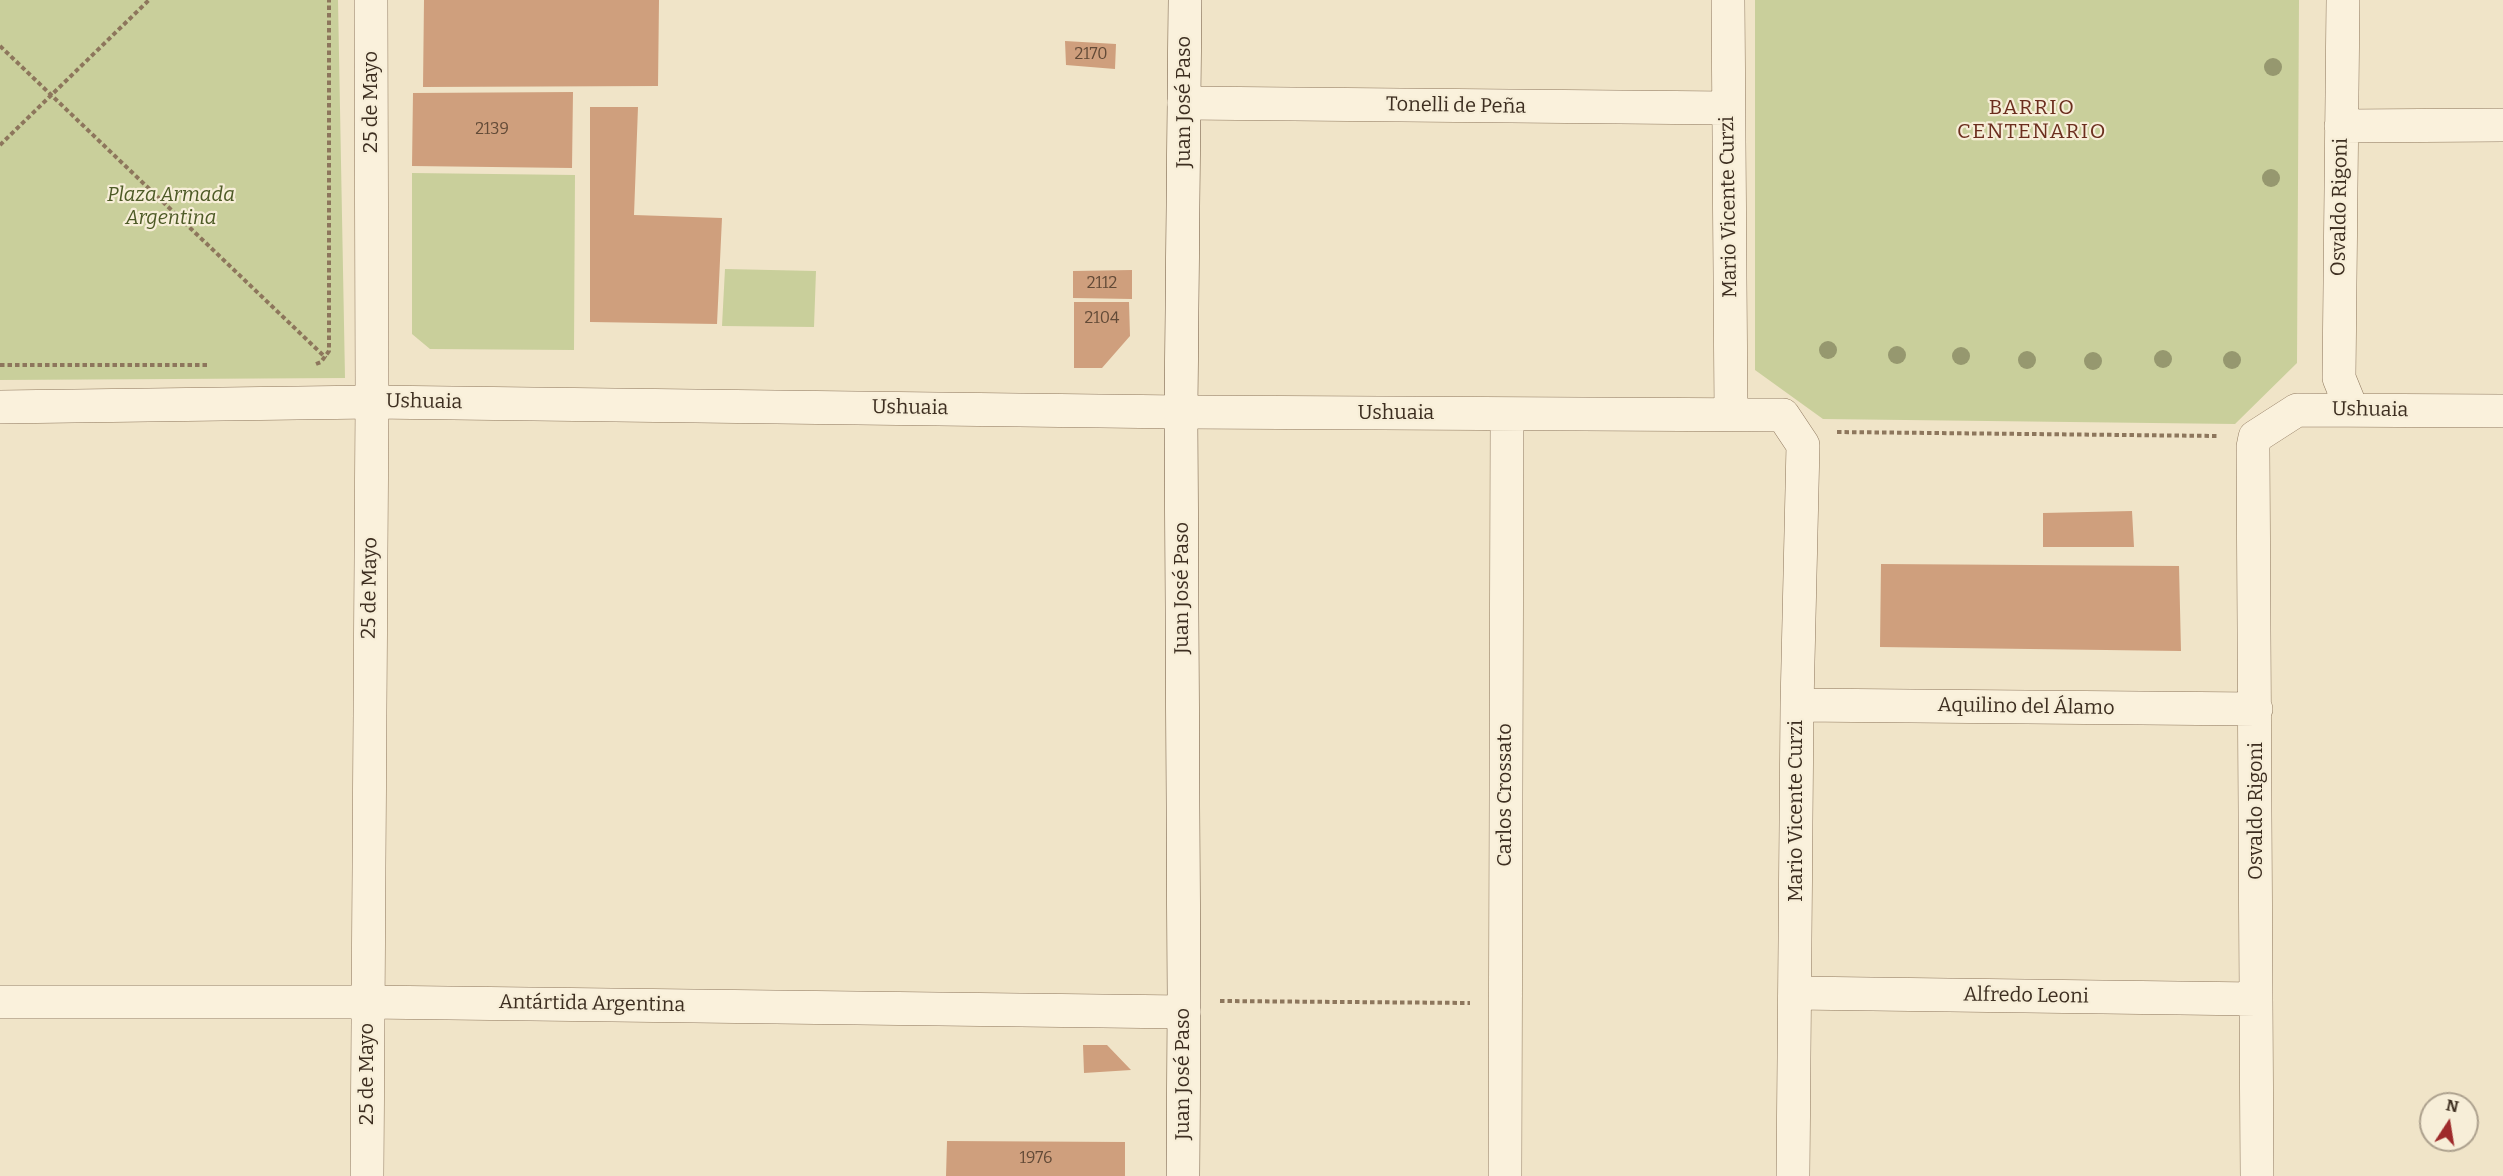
<!DOCTYPE html>
<meta charset="utf-8">
<style>
body{margin:0}
#map{position:relative;width:2503px;height:1176px;overflow:hidden;background:#f0e4c8;font-family:Bitter,serif}
canvas{display:block}
.north{position:absolute;left:2419px;top:1092px;width:60px;height:60px;box-sizing:border-box;background:#f7eed8;border:2px solid #ada18e;border-radius:50%;rotate:12deg;font-size:16px;font-weight:700;line-height:24px;text-align:center;color:#3d2e20}
.north::after{content:'';display:block;margin:auto;width:21px;height:27px;background:#9e2a2b;clip-path:polygon(50% 0,100% 100%,50% 72%,0 100%)}
</style>
<div id="map">
<canvas width="2503" height="1176"></canvas>
<div class="north">N</div>
</div>
<script>
const g = document.querySelector('canvas').getContext('2d');
g.lineJoin = 'round';
function fill(path, color) {
  g.fillStyle = color;
  g.fill(path, 'evenodd');
}
function shape(rows) {
  const path = new Path2D();
  for (const r of rows) {
    path.moveTo(r[0], r[1]);
    for (let i = 2; i < r.length; i += 2) path.lineTo(r[i], r[i + 1]);
  }
  return path;
}
function stroke(path, color, width, dash) {
  g.strokeStyle = color;
  g.lineWidth = width;
  g.lineCap = dash ? 'butt' : 'round';
  g.setLineDash(dash || []);
  g.stroke(path);
}
function write(font, color, halo, rows, align = 'center') {
  g.font = font + ' Bitter,serif';
  g.lineWidth = 4.5;
  g.setLineDash([]);
  g.textBaseline = 'middle';
  g.strokeStyle = halo;
  g.fillStyle = color;
  for (const [text, x, y, turn = 0] of rows) {
    g.save();
    g.translate(x, y);
    g.rotate((+turn || 0) * Math.PI / 180);
    g.textAlign = isNaN(turn) ? turn : align;
    if (halo) g.strokeText(text, 0, 0);
    g.fillText(text, 0, 0);
    g.restore();
  }
}
const green = shape([
 [0,0,338,0,345,378,0,380],
 [1755,0,2299,0,2297,363,2235,424,1823,419,1755,370],
 [412,173,575,175,574,350,430,349,412,334],
 [725,269,816,271,814,327,722,326]
]);
const building = shape([
 [424,0,659,0,658,86,423,87],
 [1065,41,1116,44,1115,69,1066,65],
 [573,92,572,168,412,166,413,93],
 [590,107,638,107,634,215,722,218,717,324,590,322],
 [1132,270,1132,299,1073,298,1073,271],
 [1074,302,1129,302,1130,336,1102,368,1074,368],
 [2132,511,2134,547,2043,547,2043,513],
 [1881,564,2179,566,2181,651,1880,647],
 [1083,1045,1107,1045,1131,1070,1084,1073],
 [947,1141,1125,1142,1125,1176,946,1176]
]);
const path = shape([
 [0,46,326,358],
 [0,145,149,0],
 [316,364,321,362,329,351,329,0],
 [0,365,209,365],
 [1837,432,2219,436],
 [1220,1001,1470,1003]
]);
const minor = shape([
 [1728,0,1731,414],
 [2343,0,2339,378,2352,410],
 [1184,103,1728,108],
 [2341,126,2503,125],
 [0,407,372,402,1181,412,1783,415,1803,445,1797,705,1793,1176],
 [1797,705,2256,709],
 [1795,993,2256,999],
 [0,1002,367,1002,1184,1012],
 [367,1176,372,402,371,0],
 [1505,1176,1507,414],
 [2257,1176,2253,447,2255,437,2297,410,2503,411]
]);
const secondary = shape([
 [1183,1176,1184,1001,1181,412,1185,0]
]);
const trees = [
 [2273,67],
 [2271,178],
 [1828,350],
 [1897,355],
 [1961,356],
 [2163,359],
 [2027,360],
 [2232,360],
 [2093,361]
];
const numberNames = [
 ["2170",1091,55],
 ["2139",492,130],
 ["2112",1102,284],
 ["2104",1102,319],
 ["1976",1036,1159]
];
const streetNames = [
 ["25 de Mayo",371,102,-90],
 ["Juan José Paso",1184,102,-90],
 ["Tonelli de Peña",1456,106,1],
 ["Mario Vicente Curzi",1729,207,-91],
 ["Osvaldo Rigoni",2340,207,-89],
 ["Ushuaia",424,402,1],
 ["Ushuaia",910,408,1],
 ["Ushuaia",2370,410,1],
 ["Ushuaia",1396,413],
 ["25 de Mayo",370,588,-89],
 ["Juan José Paso",1182,588,-90],
 ["Aquilino del Álamo",2026,707,1],
 ["Carlos Crossato",1505,795,-90],
 ["Mario Vicente Curzi",1796,811,-90],
 ["Osvaldo Rigoni",2256,811,-90],
 ["Alfredo Leoni",2026,996,1],
 ["Antártida Argentina",592,1004,1],
 ["25 de Mayo",367,1074,-90],
 ["Juan José Paso",1183,1074,-90]
];
const parkNames = [
 ["Plaza Armada",171,195],
 ["Argentina",171,218]
];
const neighbourhoodNames = [
 ["BARRIO",2032,108],
 ["CENTENARIO",2032,132]
];
fill(green, '#c9cf9b');
fill(building, '#cf9f7d');
stroke(minor, '#8d765c', 34);
stroke(secondary, '#6f573f', 34);
stroke(path, '#8d765c', 4, [4.5, 3]);
stroke(minor, '#faf1dc', 33);
stroke(secondary, '#faf1dc', 33);
g.fillStyle = '#96986f';
for (const [x, y] of trees) {
  g.beginPath();
  g.arc(x, y, 9, 0, 2 * Math.PI);
  g.fill();
}
write('16px', '#624a37', null, numberNames);
write('20px', '#3d2e20', '#f7eed8', streetNames);
write('italic 20px', '#4d5a26', '#f7eed8', parkNames);
g.letterSpacing = '1.5px';
write('21px', '#6b2e1e', '#f7eed8', neighbourhoodNames);
g.letterSpacing = '0px';
</script>
